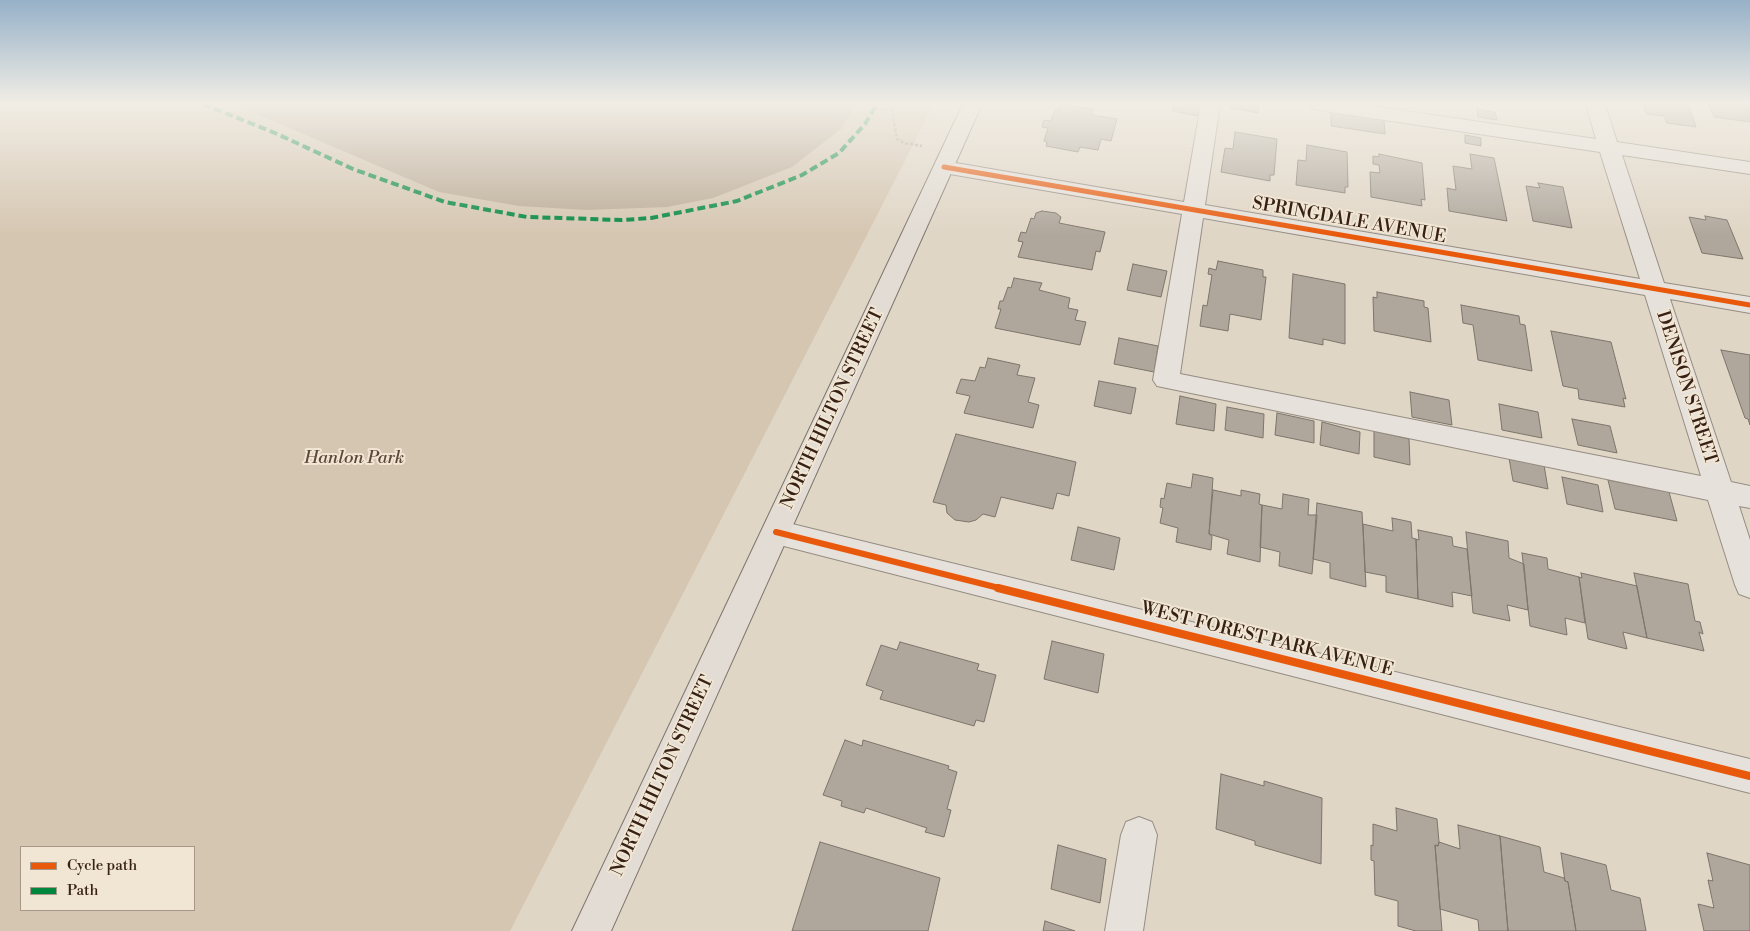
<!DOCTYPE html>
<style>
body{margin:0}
#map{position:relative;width:1750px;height:931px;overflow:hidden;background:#e0d6c6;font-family:"Libre Bodoni",serif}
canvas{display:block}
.legend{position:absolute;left:20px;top:846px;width:175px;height:65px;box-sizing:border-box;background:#f1e6d3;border:1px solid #a79787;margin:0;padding:6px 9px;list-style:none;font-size:15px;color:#372116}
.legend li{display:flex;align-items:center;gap:10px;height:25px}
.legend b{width:25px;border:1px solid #a79787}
</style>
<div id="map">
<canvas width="1750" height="931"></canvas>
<ul class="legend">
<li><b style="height:6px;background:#e8590c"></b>Cycle path</li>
<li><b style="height:6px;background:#00873e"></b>Path</li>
</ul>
</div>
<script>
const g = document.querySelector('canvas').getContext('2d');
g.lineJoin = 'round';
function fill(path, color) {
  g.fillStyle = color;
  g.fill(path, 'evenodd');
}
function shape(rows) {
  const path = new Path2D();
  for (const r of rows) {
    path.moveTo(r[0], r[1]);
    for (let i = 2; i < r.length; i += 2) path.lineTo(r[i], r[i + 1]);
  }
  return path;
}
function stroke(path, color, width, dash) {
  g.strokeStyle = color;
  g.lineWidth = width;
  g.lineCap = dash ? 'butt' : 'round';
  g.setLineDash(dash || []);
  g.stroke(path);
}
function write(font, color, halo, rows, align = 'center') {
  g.font = font + ' "Libre Bodoni",serif';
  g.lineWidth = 4;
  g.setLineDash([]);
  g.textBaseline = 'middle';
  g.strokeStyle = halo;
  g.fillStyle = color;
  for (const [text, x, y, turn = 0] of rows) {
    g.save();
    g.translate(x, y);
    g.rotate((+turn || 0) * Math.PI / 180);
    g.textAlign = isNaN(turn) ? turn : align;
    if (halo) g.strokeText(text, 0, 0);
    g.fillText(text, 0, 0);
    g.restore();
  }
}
const green = shape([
 [0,104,934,104,510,931,0,931],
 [21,847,194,847,194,910,21,910]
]);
const water = shape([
 [233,104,856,104,841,129,792,167,713,198,667,207,586,210,519,206,439,192]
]);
const building = shape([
 [1060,104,1093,109,1092,115,1117,119,1111,141,1101,139,1098,150,1080,147,1078,152,1046,146,1047,142,1044,141,1048,128,1042,127,1044,120,1051,121,1055,109,1058,110,1060,104],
 [1174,104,1202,104,1199,116,1172,111,1174,104],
 [1231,104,1259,104,1258,113,1230,108,1231,104],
 [1643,104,1688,104,1696,127,1667,123,1664,116,1646,114,1643,104],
 [1709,104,1750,104,1750,122,1714,117,1709,104],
 [1477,109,1495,112,1497,120,1478,117,1477,109],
 [1331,112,1384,120,1385,134,1331,126,1331,112],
 [1235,132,1277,139,1274,175,1270,175,1270,181,1221,172,1225,148,1233,149,1235,132],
 [1465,135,1481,138,1481,146,1465,143,1465,135],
 [1307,145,1347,152,1348,187,1345,187,1345,193,1296,185,1298,160,1306,161,1307,145],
 [1379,154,1422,163,1425,200,1421,199,1422,206,1371,197,1370,172,1380,173,1379,165,1373,164,1373,156,1379,157,1379,154],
 [1470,154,1494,158,1507,221,1449,211,1447,188,1456,190,1453,166,1472,169,1470,154],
 [1538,183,1563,187,1572,228,1533,221,1526,186,1540,188,1538,183],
 [1042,211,1056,213,1061,217,1059,223,1105,232,1100,252,1096,251,1092,270,1018,257,1023,242,1018,241,1021,232,1026,233,1031,218,1034,219,1036,213,1042,211],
 [1705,216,1727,220,1743,259,1702,253,1689,217,1706,220,1705,216],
 [1218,261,1263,270,1263,277,1266,277,1261,320,1230,314,1228,331,1200,326,1203,305,1207,306,1212,275,1208,274,1209,268,1216,270,1218,261],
 [1133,264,1167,271,1161,297,1127,290,1133,264],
 [1293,274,1345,284,1345,344,1323,339,1323,345,1289,338,1293,274],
 [1014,278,1042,283,1039,290,1070,298,1068,308,1078,310,1075,320,1086,322,1080,345,995,328,1001,309,998,309,1000,301,1003,301,1008,287,1011,288,1014,278],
 [1377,292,1424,301,1424,307,1428,308,1431,342,1374,331,1373,297,1377,298,1377,292],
 [1461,305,1519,316,1520,324,1525,325,1532,371,1478,360,1473,325,1463,323,1461,305],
 [1551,331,1611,342,1626,399,1623,398,1625,407,1579,399,1578,389,1563,386,1551,331],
 [1119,338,1158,346,1154,372,1114,364,1119,338],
 [1721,350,1750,355,1750,425,1748,419,1745,418,1721,350],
 [988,358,1020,365,1017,375,1035,378,1028,402,1039,405,1033,428,964,413,970,396,956,393,961,379,975,381,980,367,985,368,988,358],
 [1099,381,1136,388,1131,414,1094,406,1099,381],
 [1410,392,1449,400,1452,425,1412,417,1410,392],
 [1180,396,1216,404,1214,431,1176,424,1180,396],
 [1499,404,1538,412,1542,438,1502,430,1499,404],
 [1227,407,1264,414,1263,438,1225,430,1227,407],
 [1277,413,1314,421,1314,443,1275,435,1277,413],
 [1572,419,1610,426,1617,453,1578,445,1572,419],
 [1322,422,1360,432,1359,454,1320,445,1322,422],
 [1374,431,1409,439,1410,465,1374,457,1374,431],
 [956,434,1076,462,1069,496,1057,493,1053,509,1001,497,995,517,983,514,976,520,969,522,955,520,947,513,946,505,933,502,956,434],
 [1509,458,1544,465,1548,489,1513,481,1509,458],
 [1193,474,1213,478,1209,534,1212,536,1211,550,1176,542,1178,528,1160,523,1163,508,1160,507,1161,498,1164,499,1167,483,1191,488,1193,474],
 [1562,477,1598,485,1603,512,1567,504,1562,477],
 [1608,480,1669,492,1677,521,1615,509,1608,480],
 [1213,490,1241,496,1241,490,1260,494,1259,504,1262,505,1260,562,1227,554,1229,540,1209,534,1213,490],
 [1283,494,1309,499,1308,515,1317,515,1312,574,1279,566,1280,552,1260,547,1262,505,1282,509,1283,494],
 [1317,503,1362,512,1366,587,1330,578,1330,563,1313,559,1317,503],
 [1392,518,1411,522,1412,538,1416,539,1418,599,1386,592,1386,576,1365,572,1363,524,1393,531,1392,518],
 [1078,527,1120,538,1114,570,1071,560,1078,527],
 [1418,530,1452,537,1453,546,1467,549,1472,596,1452,592,1453,607,1418,599,1416,539,1419,540,1418,530],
 [1466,532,1508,541,1509,558,1524,564,1528,610,1507,605,1510,621,1473,613,1466,532],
 [1522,553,1547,558,1548,569,1579,577,1585,623,1565,618,1567,635,1530,626,1522,553],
 [1581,573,1637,586,1647,638,1623,632,1627,649,1588,639,1579,577,1582,578,1581,573],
 [1634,573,1688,584,1695,621,1700,622,1703,634,1699,632,1704,651,1647,638,1634,573],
 [1052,641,1104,654,1098,693,1044,679,1052,641],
 [900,642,979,664,977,670,996,675,984,722,976,720,974,726,880,699,883,691,866,685,881,645,897,650,900,642],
 [845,740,862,746,863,740,949,766,948,769,957,772,947,809,951,810,944,837,925,832,927,828,866,808,864,813,841,806,842,801,823,795,845,740],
 [1221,774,1264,786,1264,781,1322,798,1321,864,1255,845,1255,841,1216,829,1221,774],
 [1396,808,1437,819,1439,842,1438,846,1435,845,1442,931,1416,931,1398,926,1398,901,1375,895,1374,861,1371,860,1371,845,1373,846,1373,824,1397,831,1396,808],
 [1458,825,1500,836,1508,931,1479,931,1478,920,1440,909,1435,845,1438,846,1439,842,1460,849,1458,825],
 [1500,836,1540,847,1544,872,1564,878,1565,881,1568,882,1576,931,1508,931,1500,836],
 [820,842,940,878,928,931,792,931,820,842],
 [1058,845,1106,859,1100,903,1051,889,1058,845],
 [1561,853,1606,865,1611,890,1640,898,1646,931,1576,931,1568,882,1565,881,1561,853],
 [1707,853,1750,865,1750,931,1704,931,1698,904,1714,908,1708,880,1713,881,1707,853],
 [1045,921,1075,931,1043,931,1045,921]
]);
const path = shape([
 [875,108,892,111,897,139,904,143,922,146]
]);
const minor = shape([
 [1201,104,1220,104,1205,205,1640,279,1600,152,1317,110,1310,108,1308,104,1358,104,1596,139,1586,104,1605,104,1617,142,1750,162,1750,174,1622,155,1664,283,1750,297,1750,313,1670,299,1731,482,1750,486,1750,508,1739,506,1750,540,1750,598,1739,594,1735,585,1708,500,1157,386,1153,380,1182,214,944,173,937,171,934,167,937,163,944,161,1184,202,1201,104],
 [1203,218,1645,295,1701,476,1180,374,1203,218],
 [776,520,1750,759,1750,793,776,544,766,540,761,532,766,524,776,520],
 [1139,817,1152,822,1157,835,1143,931,1105,931,1121,835,1126,822,1139,817]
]);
const major = shape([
 [963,104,982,104,611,931,572,931,963,104]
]);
const quiet = shape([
 [203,104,275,133,353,169,445,202,527,217,622,220,651,218,737,201,802,175,839,153,865,124,877,104]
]);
const cyclewayFar2 = shape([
 [944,167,1750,305]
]);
const cyclewayFar1 = shape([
 [776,532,1003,589]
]);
const cycleway = shape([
 [998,588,1750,776]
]);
const streetNames = [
 ["SPRINGDALE AVENUE",1349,221,10],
 ["DENISON STREET",1686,388,72],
 ["NORTH HILTON STREET",833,409,-65],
 ["WEST FOREST PARK AVENUE",1267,640,14],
 ["NORTH HILTON STREET",663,776,-65]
];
const parkNames = [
 ["Hanlon Park",354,459]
];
fill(green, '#d5c6b1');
fill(water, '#bcac98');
fill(building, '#afa79c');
stroke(building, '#7d756b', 1);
stroke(minor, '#958d83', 2);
stroke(major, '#7d756b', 2);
stroke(path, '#a7a099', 2.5, [3, 2]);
fill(minor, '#e6e1da');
fill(major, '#e2dcd4');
stroke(quiet, '#00873e', 4, [8, 4]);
stroke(cyclewayFar2, '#e8590c', 5);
stroke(cyclewayFar1, '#e8590c', 6);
stroke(cycleway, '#e8590c', 8);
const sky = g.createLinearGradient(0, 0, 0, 235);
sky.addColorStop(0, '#96b1c8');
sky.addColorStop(0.44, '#f1ede5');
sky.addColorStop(1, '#f1ede500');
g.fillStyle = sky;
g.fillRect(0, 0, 1750, 235);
write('18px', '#372116', '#f1e6d3', streetNames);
write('italic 18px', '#5c4738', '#f1e6d3', parkNames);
</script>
